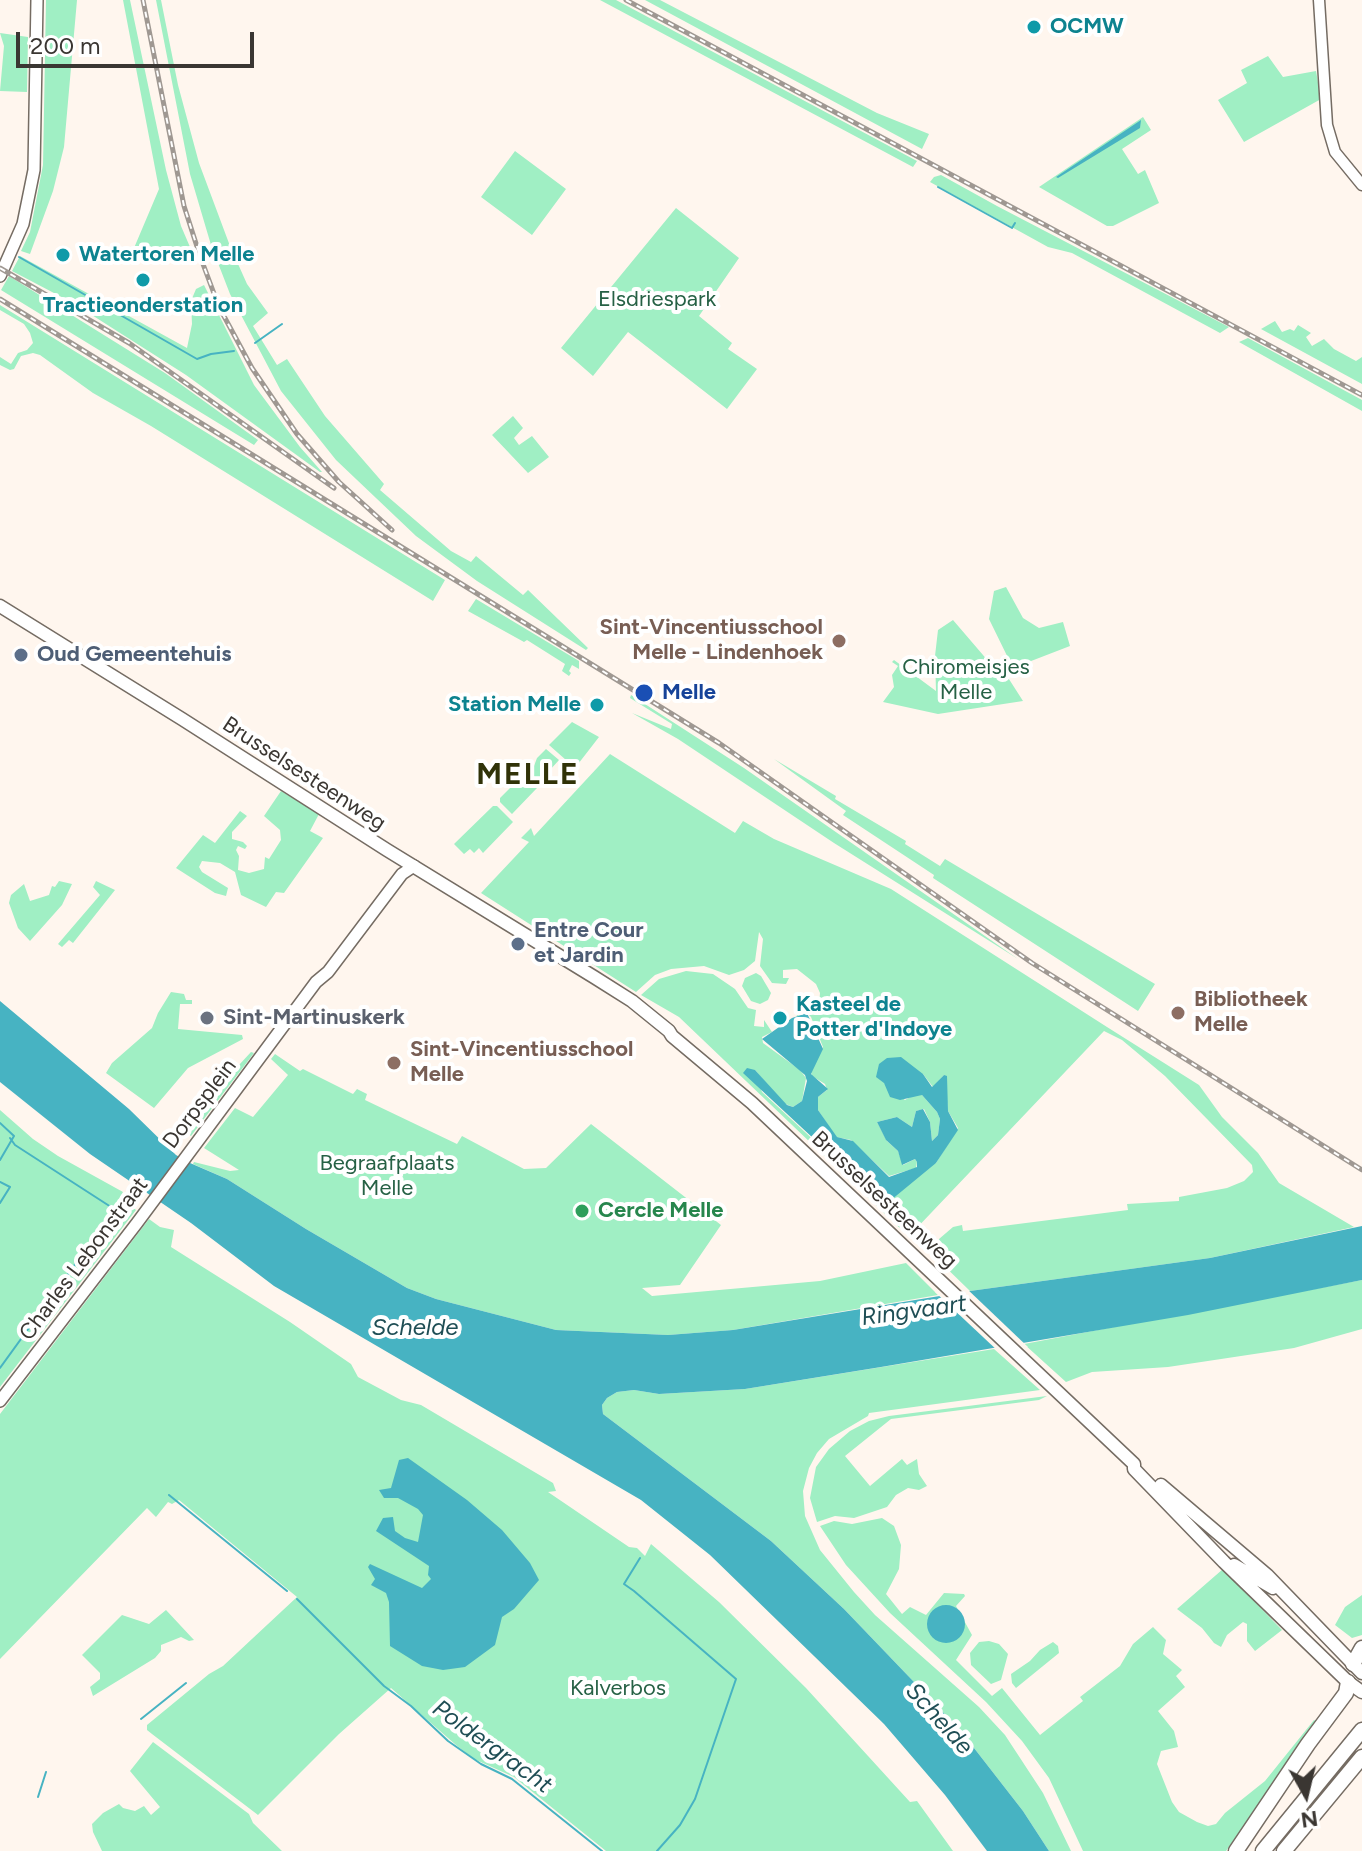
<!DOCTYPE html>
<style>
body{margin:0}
#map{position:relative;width:1362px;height:1851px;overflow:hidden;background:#fff6ee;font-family:Figtree,sans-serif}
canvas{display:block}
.north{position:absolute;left:1266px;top:1755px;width:80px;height:80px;-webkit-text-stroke:6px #fff;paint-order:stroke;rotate:172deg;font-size:22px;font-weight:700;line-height:32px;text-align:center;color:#3a3632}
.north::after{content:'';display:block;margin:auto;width:28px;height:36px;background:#3a3632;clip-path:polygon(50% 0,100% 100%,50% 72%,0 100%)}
.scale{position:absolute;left:16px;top:32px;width:238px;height:36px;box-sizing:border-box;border:4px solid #3a3632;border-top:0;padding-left:10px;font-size:24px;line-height:28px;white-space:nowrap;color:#3a3632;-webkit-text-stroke:6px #fff;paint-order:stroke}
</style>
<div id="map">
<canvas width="1362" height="1851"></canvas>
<div class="north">N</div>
<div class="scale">200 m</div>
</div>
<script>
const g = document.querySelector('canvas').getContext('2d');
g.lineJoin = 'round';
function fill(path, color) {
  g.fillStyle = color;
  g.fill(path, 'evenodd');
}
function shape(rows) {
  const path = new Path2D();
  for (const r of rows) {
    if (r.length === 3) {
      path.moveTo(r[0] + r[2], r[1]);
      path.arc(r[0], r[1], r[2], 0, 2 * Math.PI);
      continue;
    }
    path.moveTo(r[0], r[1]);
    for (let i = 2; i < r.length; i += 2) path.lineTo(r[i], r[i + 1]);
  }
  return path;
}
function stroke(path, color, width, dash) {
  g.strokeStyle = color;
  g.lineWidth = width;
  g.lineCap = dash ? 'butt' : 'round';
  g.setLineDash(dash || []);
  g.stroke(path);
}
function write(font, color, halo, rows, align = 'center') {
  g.font = font + ' Figtree,sans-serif';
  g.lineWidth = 8;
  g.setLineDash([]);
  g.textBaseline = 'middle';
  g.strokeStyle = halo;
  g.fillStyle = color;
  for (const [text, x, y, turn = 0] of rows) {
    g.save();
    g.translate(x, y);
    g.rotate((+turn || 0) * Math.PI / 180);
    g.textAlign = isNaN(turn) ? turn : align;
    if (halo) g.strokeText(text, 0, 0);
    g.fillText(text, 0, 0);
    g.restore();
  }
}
const green = shape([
 [46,0,77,0,64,147,53,191,30,254,21,251,30,232,43,165],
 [123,0,130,0,166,170,181,226,193,254,181,257,134,248,159,189],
 [156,0,161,0,178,85,199,163,230,246,247,284,268,313,253,326,277,365,287,359,325,416,384,484,380,490,451,551,471,562,476,556,523,595,528,590,588,648,586,650,477,581,416,536,336,460,281,391,230,294,211,245,190,174],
 [600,0,616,0,917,161,913,167],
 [645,0,660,0,877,113,929,134,922,149],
 [0,33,28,37,27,92,0,91,4,46],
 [1268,56,1283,77,1316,71,1321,99,1244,142,1218,100,1247,83,1241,70],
 [1143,117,1151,130,1122,149,1138,174,1145,170,1159,203,1113,226,1107,226,1039,187],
 [515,151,566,189,532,235,481,197],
 [941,175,997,206,1229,327,1220,333,1072,253,1048,247,930,182,934,177],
 [676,208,739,258,699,316,732,343,728,349,757,369,727,409,628,332,593,376,561,348],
 [20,256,187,348,192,324,191,301,196,289,204,285,254,385,300,447,322,472,320,472,186,375,73,303,12,271],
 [9,276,165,373,258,440,254,445,1,290],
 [0,305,445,580,433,601,151,426,93,393,40,355,33,353,21,356,14,369,10,370,0,365,0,357,11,364,18,353,27,350,33,343,30,333,24,324,0,310],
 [1275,321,1282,332,1290,329,1294,331,1298,325,1311,333,1306,337,1312,346,1324,339,1334,349,1356,361,1362,357,1362,384,1261,329],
 [1248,338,1362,400,1362,411,1239,342],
 [513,416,523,428,514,438,519,445,532,436,549,457,528,473,492,435],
 [1006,587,1023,618,1039,628,1063,622,1070,646,1013,668,989,619,994,591],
 [476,599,579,661,579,669,572,665,569,671,571,673,569,676,562,671,565,664,527,640,524,642,468,611],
 [953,620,1001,676,1007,676,1023,701,938,714,883,702,894,687,892,675,898,666,892,662,894,660,936,691,935,656,938,630],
 [631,695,744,768,1018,959,834,843,678,739,632,713,671,729,672,724,630,698],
 [572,722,599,737,575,768,549,745],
 [546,749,559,760,540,781,531,774,537,758],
 [610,754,735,833,743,821,774,839,891,889,1107,1027,1199,1085,1222,1117,1258,1153,1279,1183,1354,1227,1210,1258,970,1291,934,1256,939,1239,953,1227,962,1225,963,1231,1128,1210,1127,1204,1179,1201,1179,1197,1227,1188,1244,1181,1253,1172,1252,1165,1165,1076,1122,1040,1104,1031,912,1233,909,1230,904,1232,679,1017,641,995,659,979,686,971,713,974,735,989,748,1008,756,1010,754,1026,764,1027,764,1020,772,1032,762,1037,763,1043,800,1070,806,1078,802,1101,793,1107,783,1103,755,1070,762,1092,863,1186,936,1163,958,1128,948,1111,944,1075,933,1087,923,1074,884,1083,905,1100,914,1095,922,1095,937,1112,940,1119,938,1135,932,1141,930,1122,924,1109,916,1111,912,1127,897,1117,877,1122,887,1141,898,1151,903,1165,915,1159,917,1162,916,1168,889,1176,851,1140,836,1137,818,1110,818,1097,827,1090,825,1084,812,1076,811,1072,823,1047,811,1017,807,1013,797,1016,796,1012,819,1006,820,993,816,984,797,969,783,970,783,978,789,978,786,984,772,983,760,966,763,939,759,932,755,961,744,970,729,975,704,966,671,969,655,975,636,992,481,893,529,842,521,838,531,828,534,836],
 [774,759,836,796,835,799,906,841,905,844,940,866,945,859,1155,984,1138,1011,933,878,934,875,843,815,846,811],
 [526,778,537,788,512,814,500,802,500,798,513,785],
 [281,791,319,814,310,831,323,838,284,893,276,892,266,907,241,895,235,872,220,863,202,861,199,867,202,872,228,888,226,896,215,893,176,868,203,835,215,843,240,811,247,816,232,832,232,839,243,842,247,846,245,849,238,846,236,850,239,856,238,870,249,873,264,869,265,857,269,859,281,840,280,830,264,816],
 [493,806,497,806,513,822,483,853,479,848,474,853,470,849,464,854,454,844],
 [59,881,72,884,62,905,30,941,18,928,9,903,11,895,24,884,30,901,49,895,52,886,55,887],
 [96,881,115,890,73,943,69,940,62,947,58,944,100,895,93,887],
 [756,973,761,976,771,993,768,1000,760,1004,751,1001,742,986,745,978],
 [171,992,184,994,186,1000,192,1000,192,1004,180,1004,178,1029,242,1035,243,1039,188,1068,154,1108,106,1073,112,1063,152,1028,158,1013],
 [251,1052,254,1053,191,1136,180,1129],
 [275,1054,300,1071,303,1069,353,1094,357,1089,367,1094,365,1100,457,1144,462,1136,524,1169,546,1168,591,1124,721,1225,680,1285,642,1288,652,1296,820,1281,906,1263,938,1295,733,1330,668,1335,556,1330,436,1299,407,1288,306,1229,227,1179,193,1164,194,1162,230,1171,239,1170,204,1148,235,1108,253,1117,288,1075,271,1059],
 [0,1110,33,1139,58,1156,123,1192,114,1208,117,1211,130,1195,138,1199,126,1201,136,1210,0,1387],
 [149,1219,160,1227,174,1230,171,1247,290,1322,351,1364,358,1377,401,1400,421,1405,553,1483,556,1491,548,1492,629,1547,637,1548,645,1556,651,1544,719,1602,806,1688,910,1802,917,1801,953,1851,606,1851,514,1777,474,1759,456,1745,391,1688,339,1734,258,1815,152,1734,147,1730,147,1725,209,1674,223,1666,297,1597,179,1500,172,1504,168,1502,156,1517,147,1508,0,1659,0,1414],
 [1362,1280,1362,1329,1294,1348,1168,1367,1092,1372,1066,1382,1024,1344],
 [994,1349,1040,1390,869,1413,868,1416,829,1439,817,1453,809,1468,803,1491,805,1516,820,1550,854,1592,875,1615,979,1707,1005,1735,1043,1793,1071,1851,1049,1851,1023,1811,960,1730,844,1609,771,1541,603,1414,602,1405,607,1398,617,1392,634,1390,659,1394,745,1389],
 [1047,1396,1039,1400,891,1419,845,1456,870,1486,902,1459,907,1465,917,1459,919,1474,927,1486,919,1490,908,1488,896,1495,887,1507,854,1518,835,1516,817,1522,810,1498,816,1467,829,1449,850,1431,869,1421,889,1416],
 [882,1518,894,1526,901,1545,899,1569,886,1594,902,1614,910,1607,926,1615,944,1593,964,1594,965,1596,956,1606,972,1635,956,1660,992,1696,1002,1688,1040,1735,1083,1701,1080,1697,1120,1666,1133,1644,1153,1627,1166,1640,1163,1654,1182,1670,1176,1676,1185,1687,1158,1711,1174,1731,1178,1747,1161,1751,1157,1764,1172,1802,1179,1812,1197,1822,1208,1826,1216,1824,1225,1813,1265,1781,1314,1720,1317,1722,1226,1851,1083,1851,1049,1778,1022,1741,986,1702,890,1613,846,1565,820,1526,834,1521,852,1524],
 [1223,1569,1282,1630,1255,1651,1247,1641,1247,1624,1243,1622,1227,1635,1221,1647,1214,1643,1202,1628,1177,1609],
 [1362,1595,1362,1635,1352,1638,1335,1625,1345,1607],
 [166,1610,194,1640,189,1641,181,1637,161,1645,161,1651,155,1658,93,1696,90,1687,100,1679,100,1673,82,1655,122,1615,149,1624],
 [989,1641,999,1644,1008,1654,1001,1680,991,1684,971,1665,970,1653,979,1642],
 [1053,1642,1058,1646,1059,1653,1016,1688,1012,1683,1011,1674,1030,1661,1040,1650],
 [153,1742,249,1814,253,1823,282,1851,102,1851,93,1832,92,1824,103,1813,119,1804,123,1808,135,1811,144,1806,151,1815,160,1807,130,1771]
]);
const water = shape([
 [1141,120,1140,128,1058,178,1056,177],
 [0,1001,129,1109,176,1155,190,1163,227,1179,306,1229,407,1288,436,1299,556,1330,668,1335,733,1330,970,1291,1210,1258,1362,1226,1362,1280,1188,1315,881,1367,745,1389,659,1394,634,1390,617,1392,607,1398,602,1405,603,1414,771,1541,844,1609,960,1730,1023,1811,1049,1851,987,1851,945,1795,884,1724,710,1555,641,1500,274,1286,191,1223,90,1154,0,1082],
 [807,1013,823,1049,811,1074,828,1089,818,1097,818,1110,837,1137,853,1141,889,1177,917,1167,917,1162,915,1159,902,1165,898,1151,886,1140,877,1122,897,1117,912,1127,916,1111,923,1109,930,1122,932,1141,938,1135,940,1119,937,1112,922,1095,900,1100,890,1097,884,1083,876,1077,879,1064,887,1058,901,1057,923,1074,932,1087,944,1075,947,1076,948,1111,958,1130,936,1163,885,1205,743,1073,747,1068,755,1070,787,1105,793,1107,802,1101,807,1081,805,1075,762,1039,792,1018],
 [408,1458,467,1500,502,1530,530,1563,539,1580,514,1609,502,1617,495,1645,465,1667,443,1670,422,1666,390,1646,389,1602,386,1593,371,1585,375,1579,368,1567,370,1564,422,1588,431,1579,428,1575,429,1566,376,1531,383,1518,393,1517,395,1531,405,1538,418,1542,423,1515,418,1509,398,1498,384,1498,379,1490,391,1488,399,1460],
 [946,1624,19]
]);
const pier = shape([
 [965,1287,1028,1347,999,1352,935,1292]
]);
const stream = shape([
 [938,187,1012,228,1015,223],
 [19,257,197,359,211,354,234,351],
 [255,343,282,324],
 [0,1123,14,1136,0,1160],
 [0,1182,10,1187,0,1203],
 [0,1368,113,1212,111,1207,15,1145,10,1138],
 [169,1495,287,1591],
 [640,1558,624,1584,634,1591,736,1679,695,1799,680,1825,657,1851],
 [297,1599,384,1686,411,1706,448,1741,481,1764,512,1779,602,1851],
 [141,1719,186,1683],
 [38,1797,46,1772]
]);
const tertiary = shape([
 [1319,0,1327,125,1335,152,1362,185]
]);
const secondary = shape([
 [0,276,23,224,34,170,37,0],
 [0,1401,137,1223,316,982,328,972,402,874,414,866]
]);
const primary = shape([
 [0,606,182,719,387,850,594,977,632,1001,669,1031,672,1036,752,1103,1134,1464,1134,1469,1224,1562,1348,1682,1362,1692],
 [1161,1485,1267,1575,1362,1673],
 [1234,1565,1273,1588]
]);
const motorway = shape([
 [1353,1664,1362,1648],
 [1236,1851,1308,1744,1346,1693,1348,1682],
 [1263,1851,1362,1730],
 [1284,1851,1362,1757]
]);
const rail = shape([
 [143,0,184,206,200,256,219,307,252,368,297,434,339,482,392,530],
 [626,0,1362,395],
 [0,268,129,343,334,488],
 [0,299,719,743,1032,963,1362,1170]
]);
const markers = [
 [1034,27,8,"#0f9aa8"],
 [63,255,8,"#0f9aa8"],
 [143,280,8,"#0f9aa8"],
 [839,641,8,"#8d6e63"],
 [21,655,8,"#5c6f8a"],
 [644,693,10,"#1a4fb4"],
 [597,705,8,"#0f9aa8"],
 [518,944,8,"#5c6f8a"],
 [1178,1013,8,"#8d6e63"],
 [207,1018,8,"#6b7280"],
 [780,1018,8,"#0f9aa8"],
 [394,1063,8,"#8d6e63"],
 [582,1211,8,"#2e9e5b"]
];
const cultureNames = [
 ["OCMW",1050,27],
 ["Watertoren Melle",79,255],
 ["Tractieonderstation",143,306,"center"],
 ["Station Melle",581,705,"right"],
 ["Kasteel de",796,1005],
 ["Potter d'Indoye",796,1030]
];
const parkNames = [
 ["Elsdriespark",657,300],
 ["Chiromeisjes",966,668],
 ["Melle",966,693],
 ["Begraafplaats",387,1164],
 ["Melle",387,1189],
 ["Kalverbos",618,1689]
];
const educationNames = [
 ["Sint-Vincentiusschool",823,628,"right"],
 ["Melle - Lindenhoek",823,653,"right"],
 ["Bibliotheek",1194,1000],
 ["Melle",1194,1025],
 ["Sint-Vincentiusschool",410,1050],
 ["Melle",410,1075]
];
const serviceNames = [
 ["Oud Gemeentehuis",37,655],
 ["Entre Cour",534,931],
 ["et Jardin",534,956]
];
const transitNames = [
 ["Melle",662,693]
];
const streetNames = [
 ["Brusselsesteenweg",304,774,33],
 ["Dorpsplein",200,1104,-53],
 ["Brusselsesteenweg",884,1200,43],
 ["Charles Lebonstraat",84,1259,-53]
];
const worshipNames = [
 ["Sint-Martinuskerk",223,1018]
];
const leisureNames = [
 ["Cercle Melle",598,1211]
];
const waterNames = [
 ["Ringvaart",914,1311,-8],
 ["Schelde",415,1328],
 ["Schelde",939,1719,48],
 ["Poldergracht",492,1747,36]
];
const districtNames = [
 ["MELLE",528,775]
];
fill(green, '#a0efc4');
fill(water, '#47b3c2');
fill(pier, '#fff6ee');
stroke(stream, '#47b3c2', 2);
stroke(tertiary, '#756c63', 13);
stroke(secondary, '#756c63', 14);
stroke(primary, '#756c63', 15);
stroke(motorway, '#756c63', 17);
stroke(tertiary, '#fff', 10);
stroke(secondary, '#fff', 11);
stroke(primary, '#fff', 12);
stroke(motorway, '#fff', 14);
stroke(rail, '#9f9892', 5);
stroke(rail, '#fff', 2, [6]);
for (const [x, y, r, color] of markers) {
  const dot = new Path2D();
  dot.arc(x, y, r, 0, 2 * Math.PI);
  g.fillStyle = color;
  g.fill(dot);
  stroke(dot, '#fff', 3);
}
write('bold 22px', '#0d838f', '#fff', cultureNames, 'left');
write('22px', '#266145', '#fff', parkNames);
write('bold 22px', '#785e54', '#fff', educationNames, 'left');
write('bold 22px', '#4e5e75', '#fff', serviceNames, 'left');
write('bold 22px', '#164399', '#fff', transitNames, 'left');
write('22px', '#3a3632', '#fff', streetNames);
write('bold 22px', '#5b616d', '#fff', worshipNames, 'left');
write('bold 22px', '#27864d', '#fff', leisureNames, 'left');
write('italic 24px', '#1f4e55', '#fff', waterNames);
g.letterSpacing = '2px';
write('bold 30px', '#303208', '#fff', districtNames);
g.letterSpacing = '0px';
</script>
